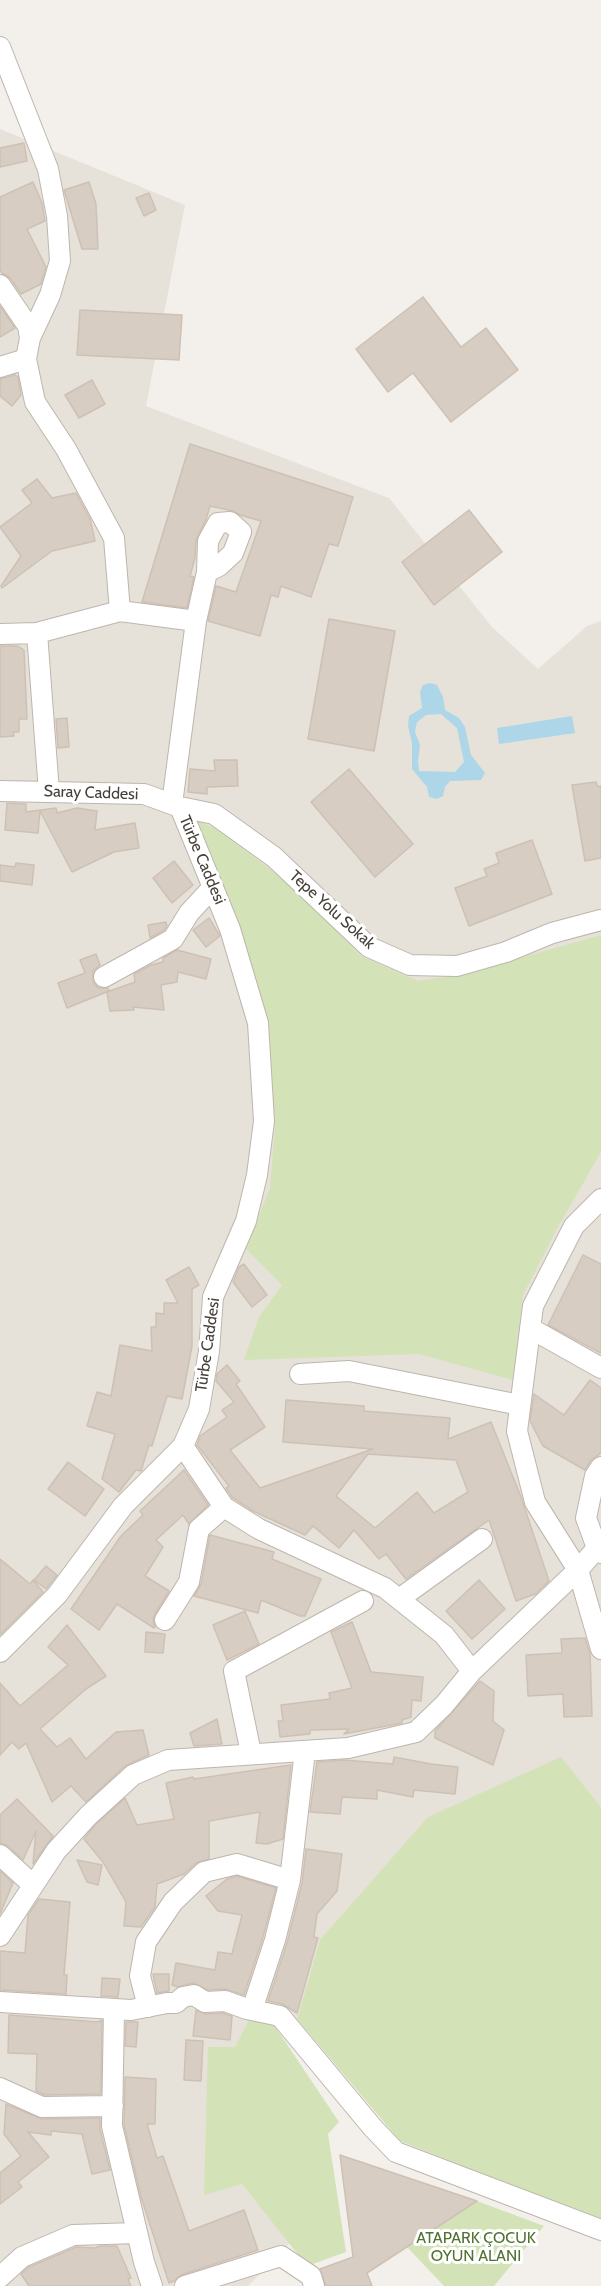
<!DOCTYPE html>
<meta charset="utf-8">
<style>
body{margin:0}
canvas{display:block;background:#f3efea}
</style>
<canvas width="601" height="2286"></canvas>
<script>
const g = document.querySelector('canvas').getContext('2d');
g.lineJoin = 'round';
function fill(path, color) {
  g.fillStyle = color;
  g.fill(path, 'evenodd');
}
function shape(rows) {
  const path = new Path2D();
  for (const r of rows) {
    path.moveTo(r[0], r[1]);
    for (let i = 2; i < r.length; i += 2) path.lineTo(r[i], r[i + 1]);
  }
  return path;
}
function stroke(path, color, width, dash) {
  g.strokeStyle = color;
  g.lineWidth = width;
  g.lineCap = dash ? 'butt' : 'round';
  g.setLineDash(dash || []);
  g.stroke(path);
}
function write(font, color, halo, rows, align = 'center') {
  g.font = font + ' Cabin,sans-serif';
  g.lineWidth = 6;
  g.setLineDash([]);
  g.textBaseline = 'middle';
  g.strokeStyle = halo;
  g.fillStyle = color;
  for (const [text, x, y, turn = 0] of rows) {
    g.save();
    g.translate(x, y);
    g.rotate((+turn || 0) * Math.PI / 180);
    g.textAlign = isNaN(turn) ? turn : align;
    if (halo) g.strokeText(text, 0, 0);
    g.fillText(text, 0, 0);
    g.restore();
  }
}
const residential = shape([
 [0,129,185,205,146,406,389,498,492,627,538,669,587,626,601,621,601,1807,561,1758,320,1940,297,2019,249,2020,204,2194,242,2184,290,2243,248,2286,0,2286]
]);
const green = shape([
 [197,820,220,831,293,887,361,956,418,981,466,973,601,935,601,1152,559,1225,523,1295,513,1380,419,1354,244,1360,259,1317,282,1285,246,1249,270,1188,275,1126,265,1020,238,925],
 [561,1757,601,1807,601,2221,400,2141,297,2019,320,1940,428,1817],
 [270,2019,339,2122,328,2134,346,2252,307,2266,242,2184,204,2195,208,2047,235,2047,249,2020],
 [477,2201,544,2226,494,2286,444,2286,407,2247]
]);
const water = shape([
 [430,683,437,685,443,697,445,710,459,718,465,727,471,755,485,773,481,780,450,781,445,787,443,796,437,799,429,797,427,787,412,769,412,743,408,726,409,716,422,708,420,692,423,685],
 [441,714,457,728,464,762,455,772,419,771,418,761,420,745,415,732,417,722,426,715],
 [572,716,575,733,499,744,497,728]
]);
const building = shape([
 [24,143,27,161,0,167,0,148,24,143],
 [33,182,42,203,45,221,27,229,46,267,41,284,21,294,10,278,2,273,0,270,0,197,33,182],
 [89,182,96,204,98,249,82,249,64,190,89,182],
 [149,193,156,210,144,216,136,198,149,193],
 [423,297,461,347,486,328,518,370,451,422,413,373,388,392,356,349,423,297],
 [0,306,15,328,0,337,0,306],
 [80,310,182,315,179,360,77,355,80,310],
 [15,375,18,377,21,395,12,406,0,396,0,379,15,375],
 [92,380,105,404,79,418,65,395,92,380],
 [190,444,353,497,338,546,329,544,311,597,281,586,278,597,271,595,260,636,208,621,216,586,236,592,261,521,240,515,233,511,210,506,206,520,196,540,195,558,190,576,194,577,187,608,142,602,190,444],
 [37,479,52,498,76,493,90,519,95,541,52,551,2,588,1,586,21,556,0,527,32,503,22,490,37,479],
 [469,510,502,552,434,605,402,562,469,510],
 [329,619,395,631,374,751,308,739,329,619],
 [0,646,18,646,24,650,27,719,19,719,19,732,13,732,14,736,0,737,0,646],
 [67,718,69,747,58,748,56,719,67,718],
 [214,760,237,760,238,786,207,787,207,794,188,792,190,769,215,771,214,760],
 [349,769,413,844,375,877,311,802,349,769],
 [596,782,598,787,601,786,601,858,585,861,572,785,596,782],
 [7,803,26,804,26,812,56,808,57,813,77,808,97,811,95,830,135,823,139,848,114,852,72,872,40,811,38,833,5,830,7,803],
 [532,840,552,894,469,926,455,888,487,876,484,869,499,863,496,853,532,840],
 [174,861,193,885,172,903,153,878,174,861],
 [16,863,34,865,32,885,0,881,0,865,15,867,16,863],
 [209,918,220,936,206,947,193,930,209,918],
 [166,922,167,926,164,930,150,938,148,925,166,922],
 [177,950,211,959,206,979,178,972,177,982,161,985,164,1010,133,1007,134,1010,110,1011,107,992,135,982,134,974,151,965,163,962,163,958,177,950],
 [96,954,100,965,93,971,93,982,98,988,108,988,109,991,67,1008,58,983,85,973,80,960,96,954],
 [583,1255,601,1264,601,1353,548,1325,583,1255],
 [244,1264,267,1295,252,1307,233,1282,239,1267,244,1264],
 [189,1267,199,1285,192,1289,192,1346,182,1399,167,1396,152,1446,149,1445,141,1471,136,1470,119,1492,102,1479,115,1434,87,1426,97,1392,111,1396,120,1345,152,1351,151,1327,156,1327,156,1313,164,1314,164,1303,178,1303,166,1280,189,1267],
 [227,1365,240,1381,236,1384,265,1427,230,1450,260,1488,373,1449,283,1442,286,1400,364,1406,364,1411,450,1418,448,1439,491,1422,521,1497,549,1581,535,1594,516,1601,489,1520,406,1579,386,1554,379,1559,354,1530,339,1548,313,1526,305,1535,253,1511,233,1498,226,1488,229,1486,197,1445,200,1436,227,1417,222,1410,234,1402,216,1381,217,1374,227,1365],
 [368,1454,456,1460,468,1492,434,1513,417,1492,375,1528,336,1496,368,1454],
 [590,1380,601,1388,601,1453,591,1460,585,1470,543,1446,530,1421,534,1394,564,1415,590,1380],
 [68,1462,104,1489,85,1516,48,1489,68,1462],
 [184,1470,208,1505,189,1524,183,1515,156,1540,163,1547,145,1576,169,1591,155,1614,153,1620,155,1627,154,1628,117,1604,99,1630,71,1609,121,1536,143,1515,140,1511,184,1470],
 [210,1535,274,1552,272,1559,321,1579,305,1616,300,1616,261,1600,258,1613,194,1596,201,1584,210,1535],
 [0,1559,30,1584,33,1580,43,1592,0,1635,0,1559],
 [46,1566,57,1575,46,1589,34,1580,46,1566],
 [479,1580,505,1609,472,1639,446,1611,479,1580],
 [245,1611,259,1644,227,1660,213,1625,245,1611],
 [352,1622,371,1672,423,1677,421,1701,412,1700,411,1717,402,1720,402,1723,344,1734,349,1729,310,1730,310,1734,280,1737,278,1721,283,1721,281,1705,330,1699,329,1693,352,1688,331,1632,352,1622],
 [67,1625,106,1676,86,1689,40,1729,57,1747,70,1738,86,1759,116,1732,143,1730,149,1755,125,1766,86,1802,71,1786,52,1802,26,1743,19,1749,12,1742,0,1755,0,1683,20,1706,68,1665,48,1647,67,1625],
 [146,1632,165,1634,163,1653,145,1652,146,1632],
 [585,1638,590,1654,592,1716,564,1717,563,1694,528,1696,526,1655,562,1653,561,1639,585,1638],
 [480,1681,494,1691,493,1721,504,1730,493,1765,435,1738,435,1731,480,1681],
 [217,1719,222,1744,194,1746,190,1733,217,1719],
 [394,1757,431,1764,458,1767,455,1794,414,1790,413,1797,377,1790,377,1799,342,1797,340,1814,310,1812,317,1762,344,1760,393,1764,394,1757],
 [291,1765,283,1839,267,1844,256,1843,260,1812,209,1821,209,1859,196,1863,184,1874,157,1884,155,1907,141,1927,124,1926,126,1902,103,1862,84,1839,96,1824,125,1798,137,1825,174,1819,166,1783,193,1777,194,1779,291,1765],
 [17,1799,53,1836,33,1864,36,1831,23,1860,8,1846,0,1843,0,1815,17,1799],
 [306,1849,342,1854,337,1891,317,1914,314,1937,318,1938,297,2013,282,2004,268,2001,287,1943,302,1883,306,1849],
 [77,1860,102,1865,98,1885,87,1882,77,1860],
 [0,1871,13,1883,0,1914,0,1871],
 [237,1876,276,1888,263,1937,244,1995,225,1989,208,1990,193,1983,178,1987,172,1985,176,1963,215,1970,218,1952,232,1954,242,1915,218,1911,206,1896,227,1879,237,1876],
 [39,1899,70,1902,64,1975,67,1975,66,1994,0,1990,0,1951,25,1953,28,1915,39,1899],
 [153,1974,169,1974,169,1991,157,1993,153,1974],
 [102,1978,120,1979,118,1997,101,1996,102,1978],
 [196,2010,205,2014,223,2013,232,2016,230,2040,193,2036,196,2010],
 [9,2015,98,2022,102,2020,101,2094,45,2095,36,2091,37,2054,8,2053,9,2015],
 [126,2022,138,2022,136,2047,125,2046,126,2022],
 [186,2040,203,2041,201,2081,184,2080,186,2040],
 [125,2077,156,2079,155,2124,147,2124,157,2158,163,2156,189,2231,244,2210,258,2250,181,2275,174,2281,169,2283,141,2197,124,2125,125,2077],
 [6,2104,42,2119,100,2118,100,2129,110,2170,92,2174,82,2134,51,2131,51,2135,28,2132,49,2157,18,2182,22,2187,0,2204,0,2173,21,2156,4,2134,6,2104],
 [340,2155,477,2201,367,2273,372,2286,326,2286,320,2269,353,2257,340,2155],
 [100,2246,117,2246,131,2278,128,2279,131,2286,29,2286,21,2274,29,2267,76,2247,95,2248,100,2246]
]);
const minor = shape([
 [0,47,48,169,57,216,60,261,50,295,30,338,26,359],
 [0,285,28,326,30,338],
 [0,367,26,359,35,402,66,449,114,538,120,611],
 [196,621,207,572,208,541,218,523,230,522,241,532,233,553,219,566,207,572],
 [0,634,37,633],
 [0,791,144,794,180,807,214,814,274,857,369,947,410,965,457,966,506,952,552,933,601,920],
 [49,792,37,633,120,611,196,621,172,804],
 [104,977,173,939,189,913,213,887],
 [601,1199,574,1226,533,1306,517,1431,535,1502,578,1570,601,1649],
 [530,1328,601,1368],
 [300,1374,349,1371,520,1405],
 [183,1446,224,1507,259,1529,385,1588,444,1635,472,1671],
 [601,1467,595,1476,586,1518,597,1548,601,1553],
 [399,1599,482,1539],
 [165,1620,189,1582,199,1529,224,1507],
 [0,1652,57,1595,123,1506,183,1446,199,1409,209,1351,213,1297,246,1221,257,1175,264,1121,258,1023,230,929,180,807],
 [251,1753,234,1671,363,1601],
 [0,1855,33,1885],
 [0,1936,56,1851,88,1816,133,1775,168,1760,348,1748,416,1732,444,1705,472,1671,578,1570,597,1548],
 [0,2002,131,2010,167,2003,176,2003,183,1997,194,1995,205,2002,225,2001,247,2009,280,2016,373,2128,396,2152,601,2230],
 [148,2007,140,1976,146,1942,173,1902,204,1872,237,1864,290,1880],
 [114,2009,112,2126,144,2262,152,2286],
 [252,2010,275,1940,290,1880,305,1751],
 [0,2088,42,2107,113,2106],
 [0,2277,22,2257,73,2235,137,2233],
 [185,2286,281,2256,311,2276,314,2286]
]);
const streetNames = [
 ["Saray Caddesi",91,793,2],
 ["Türbe Caddesi",202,860,67],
 ["Tepe Yolu Sokak",332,910,42],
 ["Türbe Caddesi",208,1345,-82]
];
const parkNames = [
 ["ATAPARK ÇOCUK",476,2238],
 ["OYUN ALANI",476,2256]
];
fill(residential, '#e6e1d9');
fill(green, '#d3e3b7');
fill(water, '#add6e9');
fill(building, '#d7cdc3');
stroke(building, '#cec1b4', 1.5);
stroke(minor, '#beb6ad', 22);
stroke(minor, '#fff', 20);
write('16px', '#464039', '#fff', streetNames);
write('16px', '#517232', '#fff', parkNames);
</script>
